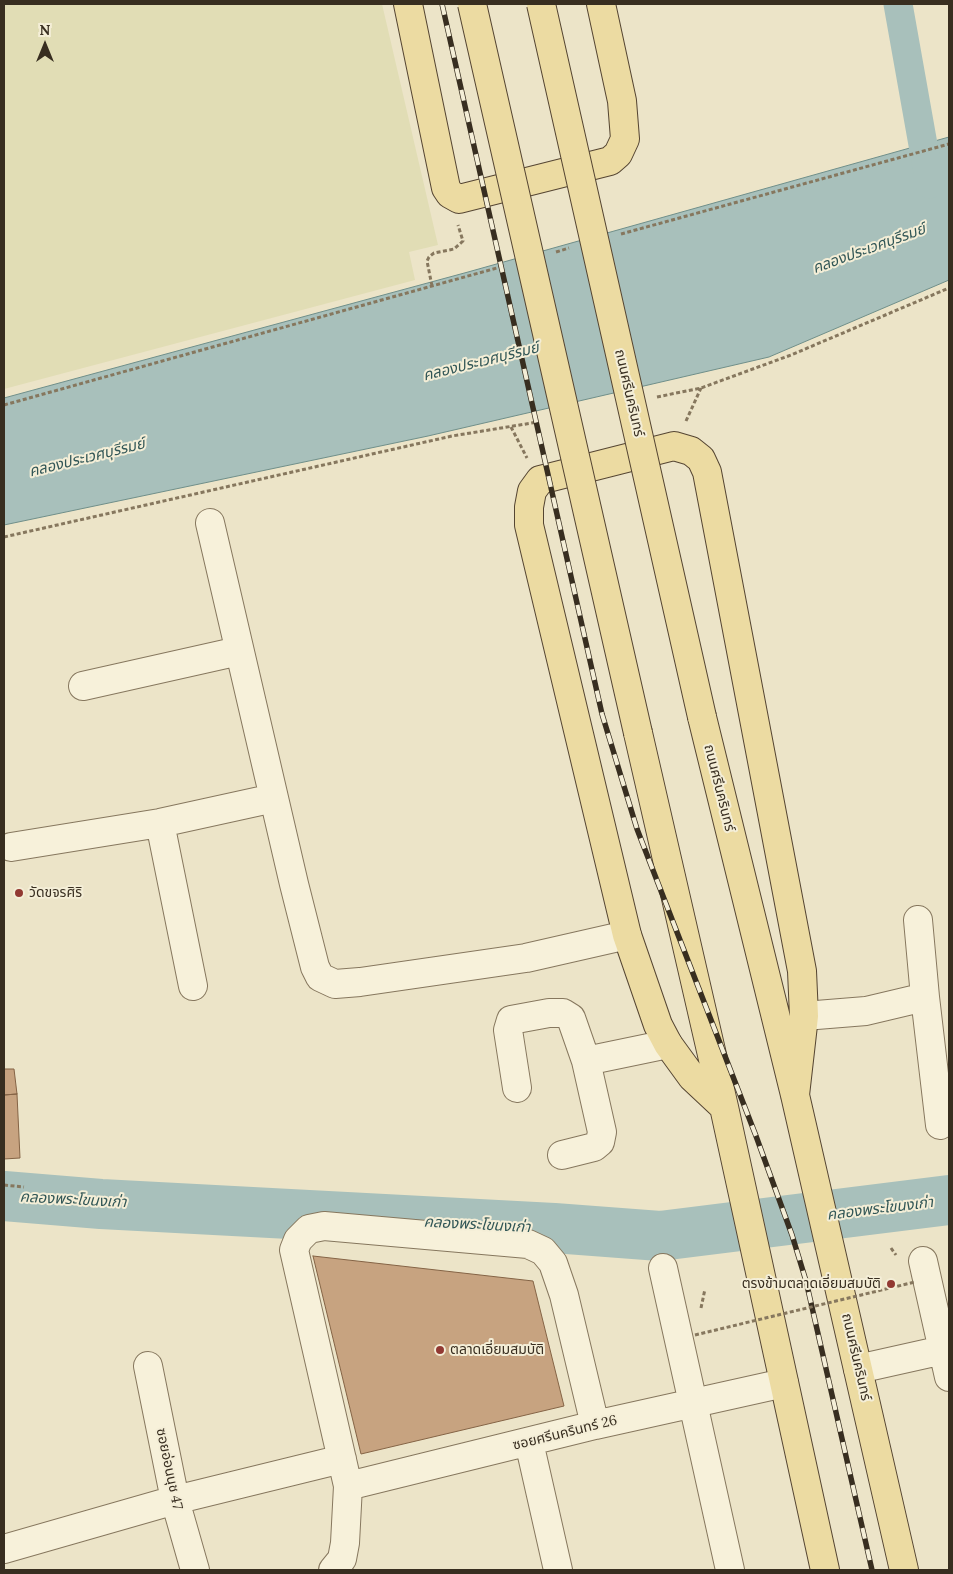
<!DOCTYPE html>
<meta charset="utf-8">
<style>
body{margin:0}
#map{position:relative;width:953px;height:1574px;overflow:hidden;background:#ece4c8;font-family:Lora,serif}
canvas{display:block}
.frame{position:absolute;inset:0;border:5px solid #382e20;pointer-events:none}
.north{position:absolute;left:20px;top:20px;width:50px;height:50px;-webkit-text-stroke:4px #f4eed7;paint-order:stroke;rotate:0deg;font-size:14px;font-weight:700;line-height:20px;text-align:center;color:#382e20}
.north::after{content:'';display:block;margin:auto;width:18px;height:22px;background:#382e20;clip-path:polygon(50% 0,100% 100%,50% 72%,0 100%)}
</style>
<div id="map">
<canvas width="953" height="1574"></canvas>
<div class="frame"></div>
<div class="north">N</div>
</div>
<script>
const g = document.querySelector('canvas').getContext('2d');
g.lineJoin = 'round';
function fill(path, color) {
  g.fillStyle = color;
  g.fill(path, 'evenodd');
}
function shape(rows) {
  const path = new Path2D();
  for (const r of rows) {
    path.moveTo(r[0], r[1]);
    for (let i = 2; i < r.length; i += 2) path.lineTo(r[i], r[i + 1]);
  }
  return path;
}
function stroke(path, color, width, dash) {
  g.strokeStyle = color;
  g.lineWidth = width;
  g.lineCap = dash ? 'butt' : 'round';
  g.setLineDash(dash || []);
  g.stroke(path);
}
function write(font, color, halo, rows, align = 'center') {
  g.font = font + ' Lora,"Noto Sans Thai",serif';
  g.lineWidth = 4;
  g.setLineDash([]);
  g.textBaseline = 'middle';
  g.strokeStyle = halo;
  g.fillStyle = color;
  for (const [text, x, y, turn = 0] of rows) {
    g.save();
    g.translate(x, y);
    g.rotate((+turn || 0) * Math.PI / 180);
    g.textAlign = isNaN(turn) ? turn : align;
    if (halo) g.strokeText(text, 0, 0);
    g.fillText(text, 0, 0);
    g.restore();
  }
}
const farmland = shape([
 [4,4,382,4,438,245,409,252,415,280,4,389]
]);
const water = shape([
 [949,137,949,280,769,357,428,436,4,525,4,398,468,272,949,137]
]);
const canal = shape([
 [898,4,930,184]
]);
const river = shape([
 [4,1196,101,1204,554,1228,660,1236,949,1200]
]);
const building = shape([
 [4,1069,14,1069,17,1094,4,1095,4,1069],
 [17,1094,20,1158,4,1159,4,1095,17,1094],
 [313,1256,533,1281,564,1406,361,1454,313,1256]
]);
const path = shape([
 [621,234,949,144],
 [556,252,569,248],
 [432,286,427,261,429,257,434,253,454,249,463,241,458,225],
 [657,397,701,388,791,355,949,288],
 [4,405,504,266],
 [686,421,701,388],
 [511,427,527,458],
 [4,537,452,436,538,422],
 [4,1185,24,1187],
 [891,1248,896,1255],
 [701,1308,705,1289]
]);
const minor = shape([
 [210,523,294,884,315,967,320,977,335,984,360,982,526,958,627,935],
 [83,686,239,651],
 [160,823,193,986],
 [11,847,160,823,274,798],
 [925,997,940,1125],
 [804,1016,866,1011,925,997,918,920],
 [517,1088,508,1030,511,1020,549,1013,563,1013,571,1018,586,1061,668,1044],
 [562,1155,594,1147,600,1142,602,1132,586,1061],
 [923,1261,949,1377],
 [663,1268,730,1570],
 [148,1366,175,1500,195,1570],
 [858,1369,943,1350],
 [529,1442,558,1570],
 [348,1486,595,1425,784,1383],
 [4,1549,175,1500,342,1459],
 [333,1570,342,1559,345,1543,348,1486,294,1250,298,1240,309,1229,324,1226,528,1244,543,1251,553,1263,564,1295,595,1425]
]);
const major = shape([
 [408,4,446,188,450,194,459,199,610,161,618,154,625,139,622,101,601,4],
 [702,717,795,1095,904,1570],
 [638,733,724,1107,825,1570],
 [724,1107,692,1077,668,1044,658,1025,627,935,529,525,529,507,532,491,540,480,674,446,691,451,701,459,707,472,802,971,804,1016,795,1095]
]);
const rail = shape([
 [442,4,602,714,637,829,756,1136,792,1235,806,1281,872,1570]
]);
const pathBridge = shape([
 [695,1335,915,1282]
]);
const majorBridge = shape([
 [472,4,638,733],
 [541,4,702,717]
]);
const markers = [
 [19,893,5,"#923932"],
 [891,1284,5,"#923932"],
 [440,1350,5,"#923932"]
];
const streetNames = [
 ["ถนนศรีนครินทร์",629,393,77],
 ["ถนนศรีนครินทร์",719,788,76],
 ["ถนนศรีนครินทร์",856,1357,77],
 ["ซอยศรีนครินทร์ 26",565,1433,-14],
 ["ซอยอ่อนนุช 47",169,1469,78]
];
const poiNames = [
 ["วัดขจรศิริ",29,893],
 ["ตรงข้ามตลาดเอี่ยมสมบัติ",881,1284,"right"],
 ["ตลาดเอี่ยมสมบัติ",450,1350]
];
const waterNames = [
 ["คลองประเวศบุรีรมย์",869,249,-20],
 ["คลองประเวศบุรีรมย์",481,362,-14],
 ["คลองประเวศบุรีรมย์",87,458,-14],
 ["คลองพระโขนงเก่า",73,1200,3],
 ["คลองพระโขนงเก่า",880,1209,-7],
 ["คลองพระโขนงเก่า",477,1225,3]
];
fill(farmland, '#e1ddb5');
fill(water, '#a8c0bb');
stroke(water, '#6f8e89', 1);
stroke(canal, '#a8c0bb', 29);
stroke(river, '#a8c0bb', 50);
fill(building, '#c7a380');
stroke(building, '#846345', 1);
stroke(minor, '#86775e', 30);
stroke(major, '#554532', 30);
stroke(path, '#86775e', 3, [4, 2.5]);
stroke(minor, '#f7f1da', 28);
stroke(major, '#ecdba2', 28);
stroke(rail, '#382e20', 5.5);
stroke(rail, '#f4eed7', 4, [11]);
stroke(majorBridge, '#554532', 30, []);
stroke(pathBridge, '#86775e', 3, [4, 2.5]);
stroke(majorBridge, '#ecdba2', 28);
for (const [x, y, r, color] of markers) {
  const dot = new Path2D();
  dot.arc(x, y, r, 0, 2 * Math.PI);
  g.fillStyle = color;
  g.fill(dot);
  stroke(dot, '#f4eed7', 2);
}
write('14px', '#382e20', '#f4eed7', streetNames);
write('14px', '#382e20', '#f4eed7', poiNames, 'left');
write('italic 15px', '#315656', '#f4eed7', waterNames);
</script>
